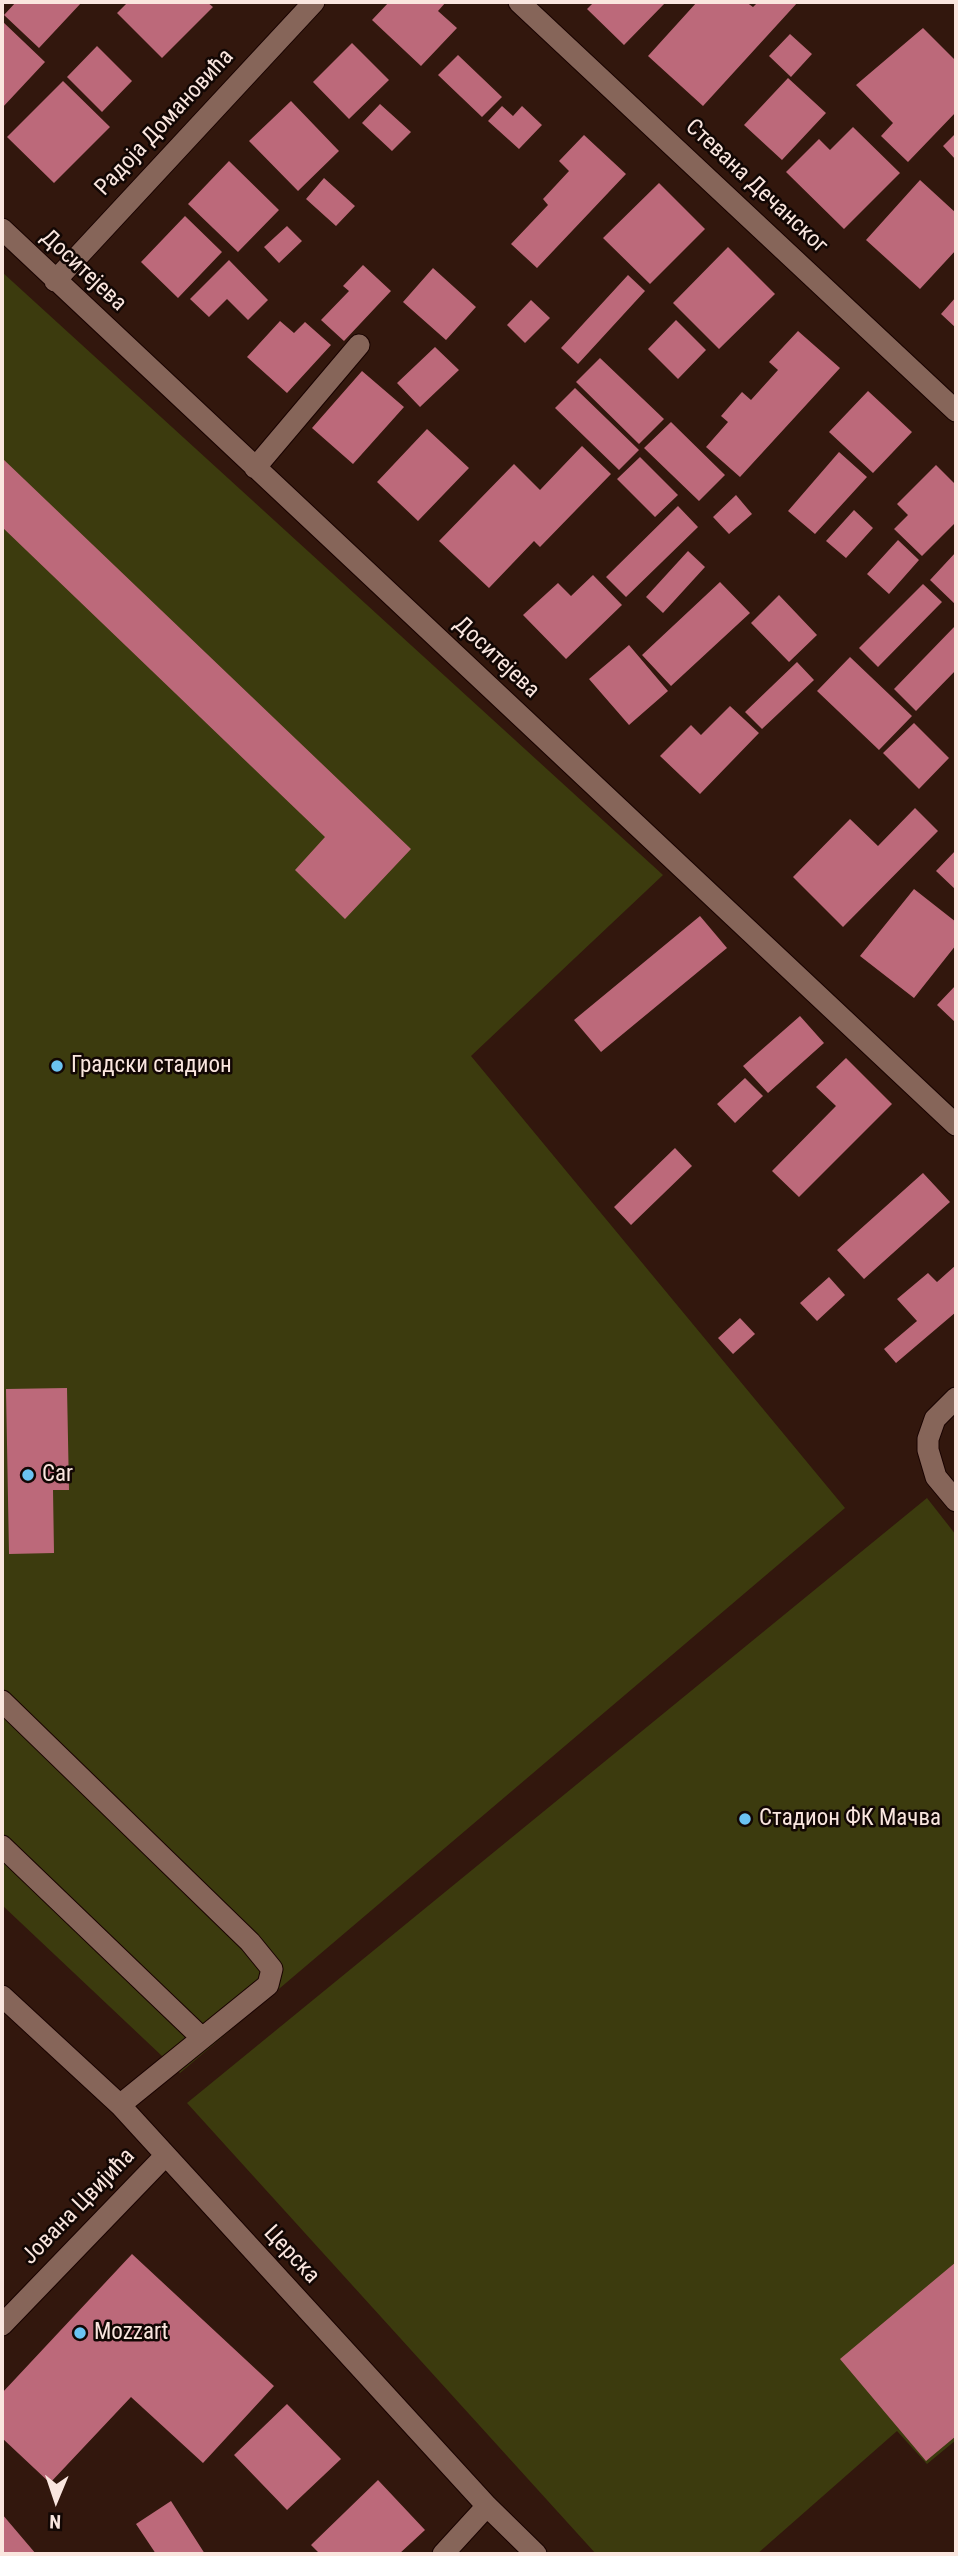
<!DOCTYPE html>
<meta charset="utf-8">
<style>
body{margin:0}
#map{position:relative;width:958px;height:2556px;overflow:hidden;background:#32170d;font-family:"Roboto Condensed",sans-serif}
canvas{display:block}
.frame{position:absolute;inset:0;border:4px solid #fae6df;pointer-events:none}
.north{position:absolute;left:21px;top:2465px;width:70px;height:70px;-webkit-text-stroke:5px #120704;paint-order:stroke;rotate:182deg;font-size:19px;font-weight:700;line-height:28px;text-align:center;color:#fae6df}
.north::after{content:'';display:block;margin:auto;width:24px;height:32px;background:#fae6df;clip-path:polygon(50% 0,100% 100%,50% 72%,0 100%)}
</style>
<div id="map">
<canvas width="958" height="2556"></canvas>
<div class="frame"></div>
<div class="north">N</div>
</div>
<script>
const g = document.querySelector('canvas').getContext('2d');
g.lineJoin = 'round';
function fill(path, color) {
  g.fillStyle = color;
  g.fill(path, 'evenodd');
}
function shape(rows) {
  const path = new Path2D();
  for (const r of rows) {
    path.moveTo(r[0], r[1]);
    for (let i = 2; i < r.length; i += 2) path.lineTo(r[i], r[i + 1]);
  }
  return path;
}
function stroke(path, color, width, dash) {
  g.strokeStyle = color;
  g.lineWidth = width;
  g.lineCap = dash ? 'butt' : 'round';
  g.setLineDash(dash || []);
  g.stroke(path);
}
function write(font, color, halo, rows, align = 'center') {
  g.font = font + ' "Roboto Condensed",sans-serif';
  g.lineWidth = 5;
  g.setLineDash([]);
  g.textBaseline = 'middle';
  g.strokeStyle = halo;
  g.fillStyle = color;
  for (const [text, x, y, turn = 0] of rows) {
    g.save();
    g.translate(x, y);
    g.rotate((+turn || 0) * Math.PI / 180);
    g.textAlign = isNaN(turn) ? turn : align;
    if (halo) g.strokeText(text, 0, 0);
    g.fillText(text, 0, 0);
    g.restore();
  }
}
const green = shape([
 [2,272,663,875,471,1056,845,1508,180,2073,2,1905],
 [927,1498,956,1535,956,2440,927,2464,897,2431,757,2554,596,2554,187,2103]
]);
const building = shape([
 [16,2,82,2,39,48,4,15],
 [128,2,207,2,213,7,162,58,117,13],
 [389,2,446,2,438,11,457,28,421,66,372,20],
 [594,2,666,2,624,45,587,9],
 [697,2,746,2,753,7,758,2,798,2,703,106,648,56],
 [2,21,45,62,2,108],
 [923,28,956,61,956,112,908,162,881,136,893,123,856,85],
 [790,34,812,54,791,77,769,56],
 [352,43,389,80,349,119,313,82],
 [97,46,132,81,102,112,67,77],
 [458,55,502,97,482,117,438,75],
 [788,78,826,113,782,160,744,125],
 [63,81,110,127,54,183,7,137],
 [291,101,339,151,298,191,249,141],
 [380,104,411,132,392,151,362,123],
 [502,106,513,116,522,106,542,125,519,149,488,121],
 [853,127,900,173,844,229,786,172,819,139,830,150],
 [956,133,956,160,943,146],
 [584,135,626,174,537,268,511,244,548,205,543,199,569,171,559,161],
 [229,161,279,210,238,252,188,204],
 [324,178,355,206,336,226,306,199],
 [920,180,956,213,956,250,920,289,866,240],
 [659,183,705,229,650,284,603,238],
 [185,216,222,252,178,298,141,262],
 [287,226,302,241,279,263,264,247],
 [728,247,775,294,719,349,673,303],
 [229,260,268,300,248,320,227,299,209,317,190,299],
 [363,265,391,291,344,341,321,320,349,291,343,286],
 [433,268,476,307,446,340,403,302],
 [628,275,645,291,578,364,561,348],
 [956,297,956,328,941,314],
 [531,300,550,318,525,343,507,325],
 [676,320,706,350,678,379,648,349],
 [280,321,294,333,305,322,331,345,287,393,247,357],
 [798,331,840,368,740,477,706,447,728,422,721,416,742,392,751,400,778,370,769,362],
 [435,347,459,370,420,407,397,383],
 [600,358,664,419,639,444,576,382],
 [362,371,404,407,353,464,312,428],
 [575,388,639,450,619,470,555,408],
 [868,391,912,432,873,473,829,432],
 [671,422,725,475,699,501,644,448],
 [427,429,469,468,418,521,377,482],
 [582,446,611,474,540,547,534,541,489,588,439,541,514,464,540,490],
 [839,452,867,477,815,534,788,511],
 [640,457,678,495,655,517,617,479],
 [2,458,411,849,345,919,295,870,325,837,2,527],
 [936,465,956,485,956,522,922,556,894,529,908,515,897,504],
 [736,495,752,514,729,534,713,517],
 [678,506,698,527,626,597,606,577],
 [854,510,873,528,846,558,826,541],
 [898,540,919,560,889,594,867,574],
 [688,551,705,567,663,613,646,597],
 [956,552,956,605,930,580],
 [593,575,622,605,566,659,523,615,558,583,571,596],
 [720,582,750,613,671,686,642,655],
 [923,584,942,602,878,667,859,648],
 [779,595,817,635,789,662,751,623],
 [956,625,956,670,916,711,894,689],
 [629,645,668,691,629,725,589,679],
 [850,657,912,716,879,750,817,691],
 [797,662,814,680,762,729,745,712],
 [730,706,759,733,700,794,660,756,691,725,701,735],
 [914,723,949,758,919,789,883,753],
 [915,808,938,831,843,927,793,877,850,819,878,846],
 [956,850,956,890,936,871],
 [914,889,956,922,956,945,914,998,860,956],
 [700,916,727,948,601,1052,574,1020],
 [956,985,956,1023,937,1005],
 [800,1016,824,1043,768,1093,743,1066],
 [846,1058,892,1104,799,1197,772,1171,836,1106,816,1087],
 [745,1078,763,1096,735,1123,717,1104],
 [675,1148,692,1166,631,1225,614,1207],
 [923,1173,950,1202,864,1279,837,1250],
 [956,1265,956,1312,896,1363,884,1349,917,1321,897,1299,928,1273,937,1282],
 [829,1277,845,1295,817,1321,800,1303],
 [740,1318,755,1334,733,1354,718,1338],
 [67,1388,69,1490,53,1490,54,1553,9,1554,6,1389],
 [132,2254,274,2386,203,2463,131,2397,50,2483,2,2438,2,2393],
 [956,2262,956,2436,926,2461,840,2359],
 [287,2404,341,2459,287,2510,234,2455],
 [378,2480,425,2530,399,2554,320,2554,311,2545],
 [171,2501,205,2554,156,2554,136,2524],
 [2,2514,36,2554,2,2554]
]);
const minor = shape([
 [519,2,956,411],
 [2,229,956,1125],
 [55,281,314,2],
 [255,468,359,345],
 [956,1398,935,1419,928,1439,928,1450,936,1477,956,1501],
 [2,1701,250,1942,272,1969,268,1985,120,2105],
 [2,1846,202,2038],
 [2,1996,120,2105,487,2506,536,2554],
 [2,2325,165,2156],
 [443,2554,487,2506]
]);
const markers = [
 [57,1066,7,"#6bc3f2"],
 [28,1475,7,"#6bc3f2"],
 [745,1819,7,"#6bc3f2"],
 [80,2333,7,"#6bc3f2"]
];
const streetNames = [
 ["Радоја Домановића",165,123,-47],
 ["Стевана Дечанског",756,187,43],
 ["Доситејева",83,271,43],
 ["Доситејева",496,658,43],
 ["Јована Цвијића",79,2207,-46],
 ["Церска",291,2255,47]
];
const poiNames = [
 ["Градски стадион",71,1066],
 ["Car",42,1475],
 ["Стадион ФК Мачва",759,1819],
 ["Mozzart",94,2333]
];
fill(green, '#3c3b0e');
fill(building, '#bc697a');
stroke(minor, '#190300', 23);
stroke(minor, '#866559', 21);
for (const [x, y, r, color] of markers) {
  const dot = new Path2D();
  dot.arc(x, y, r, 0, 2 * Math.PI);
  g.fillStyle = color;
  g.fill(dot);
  stroke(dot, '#120704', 2.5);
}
write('23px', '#fae6df', '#120704', streetNames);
write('23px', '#fae6df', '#120704', poiNames, 'left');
</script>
